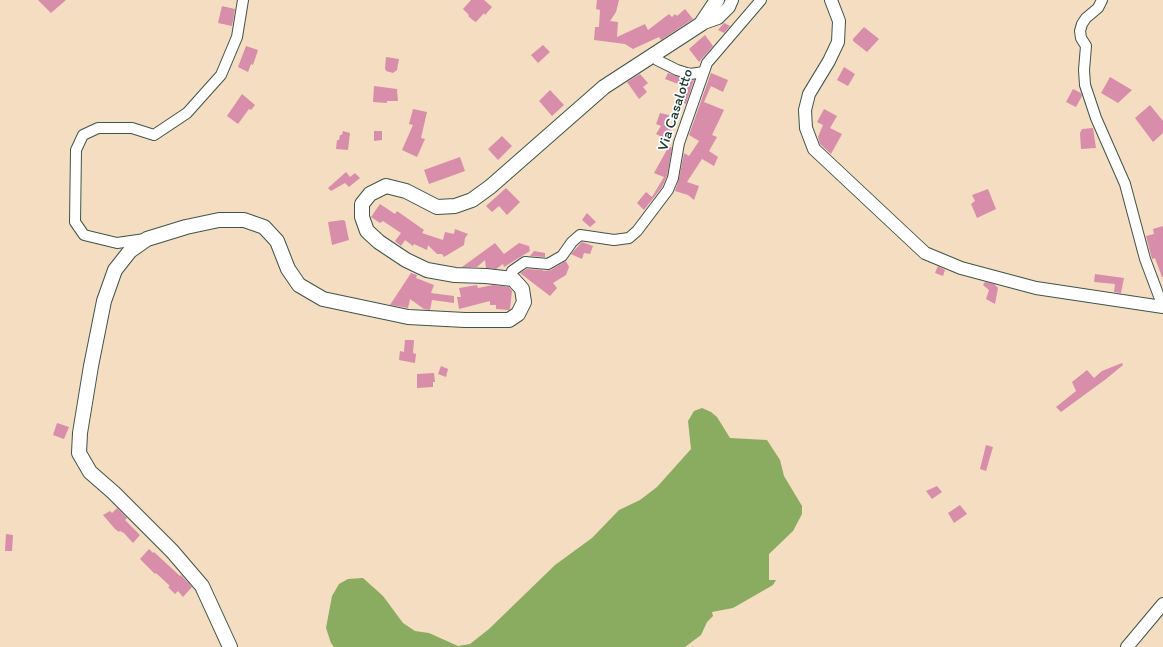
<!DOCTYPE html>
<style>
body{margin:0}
canvas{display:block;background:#f4ddc0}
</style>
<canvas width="1163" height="647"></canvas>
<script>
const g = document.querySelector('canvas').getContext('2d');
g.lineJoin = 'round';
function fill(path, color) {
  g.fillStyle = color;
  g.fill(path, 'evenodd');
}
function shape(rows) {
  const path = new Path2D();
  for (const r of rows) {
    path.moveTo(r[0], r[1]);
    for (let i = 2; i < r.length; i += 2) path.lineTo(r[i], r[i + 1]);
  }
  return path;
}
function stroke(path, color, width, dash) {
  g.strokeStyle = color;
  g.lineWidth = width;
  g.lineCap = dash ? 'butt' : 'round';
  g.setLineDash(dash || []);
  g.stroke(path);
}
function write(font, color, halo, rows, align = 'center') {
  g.font = font + ' Itim,sans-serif';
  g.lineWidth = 3.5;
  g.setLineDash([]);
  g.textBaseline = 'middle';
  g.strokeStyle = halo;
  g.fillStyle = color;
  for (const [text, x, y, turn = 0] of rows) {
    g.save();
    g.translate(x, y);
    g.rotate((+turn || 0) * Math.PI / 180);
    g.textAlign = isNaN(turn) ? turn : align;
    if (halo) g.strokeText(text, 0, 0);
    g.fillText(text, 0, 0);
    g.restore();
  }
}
const forest = shape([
 [702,408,711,412,717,417,730,438,767,440,780,460,784,476,802,506,802,514,793,531,769,554,769,580,776,580,773,585,733,608,712,612,713,616,707,622,701,635,685,647,334,647,331,643,326,628,332,596,339,584,348,579,363,578,383,596,403,623,415,631,429,633,458,646,470,644,489,629,555,565,592,538,619,510,640,500,657,487,691,449,688,421,694,411]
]);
const building = shape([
 [38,0,66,0,51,13],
 [471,0,484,0,492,7,485,15,484,13,476,22,474,21,468,16,469,15,463,9],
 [597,0,619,0,616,12,610,21,618,22,617,37,645,24,648,30,669,14,672,17,675,14,677,16,685,9,693,19,661,40,659,37,633,49,625,44,594,40,595,27,599,27,600,10,596,9],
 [222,6,235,9,232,26,218,23],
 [724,23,730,26,724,33,718,30],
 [864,27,879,39,867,52,853,41,853,39],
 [705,35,713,46,699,62,689,49],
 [543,45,550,52,538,63,531,55],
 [246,46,258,50,253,65,251,64,248,72,238,67],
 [386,57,399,59,397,70,393,73,386,71,385,68],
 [844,67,855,74,848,86,837,80],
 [668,73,689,81,694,80,686,104,680,101,686,87,665,79],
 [711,73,728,80,723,92,711,86,704,102,724,110,712,135,717,137,709,151,718,157,714,166,702,159,687,182,699,186,694,200,688,195,675,191,679,179,684,153,689,156,699,141,689,135],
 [640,74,648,83,643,87,647,92,639,99,627,82],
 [1110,77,1132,90,1118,103,1101,93],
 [374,86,397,89,398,101,387,101,387,103,373,102],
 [1073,89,1081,93,1082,96,1076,107,1066,102],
 [550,90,564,105,552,116,539,101],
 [242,94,255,105,251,110,249,109,238,124,227,116],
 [1150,105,1163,121,1163,133,1153,142,1135,118],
 [413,109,427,112,421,138,425,139,417,157,402,150,413,125,409,124],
 [824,109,837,116,830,128,842,134,831,154,820,144,818,137,823,125,817,122],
 [660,113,669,115,667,125,672,128,666,139,656,134,661,126,656,124],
 [1093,128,1096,148,1081,149,1080,133,1082,129],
 [343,131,350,133,348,150,336,149,337,140,339,140,340,135,342,135],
 [374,131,382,131,382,140,374,141],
 [502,136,512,146,498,160,488,149],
 [669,146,672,148,667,176,662,187,644,210,637,203,646,192,652,197,664,177,654,173],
 [460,157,465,171,429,184,424,170],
 [346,172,350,177,355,173,360,178,349,187,345,183,331,191,328,188],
 [506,188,520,202,507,215,499,206,492,212,486,206],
 [988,189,996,209,977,218,971,204,975,201,972,195],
 [380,204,395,214,397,211,424,230,422,233,443,240,445,232,454,234,455,229,468,234,465,238,464,245,444,257,442,254,437,254,428,245,427,250,414,244,413,246,405,240,401,246,395,241,401,233,383,221,380,223,371,217],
 [587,213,596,222,590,227,582,220],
 [343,220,345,221,349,240,332,245,328,222],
 [1163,226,1163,277,1162,277,1155,258,1152,259,1146,236,1154,234,1153,229],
 [582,242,593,246,590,254,584,253,582,259,571,254],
 [495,243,504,254,519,243,529,246,530,251,504,267,503,264,496,269,486,268,485,260,477,267,462,267],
 [534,251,545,253,545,257,530,256],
 [566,261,569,267,566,275,553,283,557,288,550,296,520,273,527,269,543,270,543,271,551,270],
 [938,266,945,270,943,276,935,273],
 [411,273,417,275,416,278,434,285,431,293,454,296,454,303,432,300,430,310,424,309,410,299,408,308,390,305],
 [1095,274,1124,278,1121,293,1114,292,1115,284,1094,282],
 [985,282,994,284,998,288,995,304,986,299,989,290,983,285],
 [477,285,478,288,493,285,509,287,512,291,510,309,509,310,496,309,496,305,490,305,490,301,459,309,457,297,461,297,459,288],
 [405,340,414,340,413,353,416,354,415,363,399,360,400,351,404,352],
 [1122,363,1123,365,1106,379,1061,412,1056,407,1076,391,1072,382,1087,370,1094,378,1102,371],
 [441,366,448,369,446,377,438,374],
 [434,373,435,382,433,382,433,387,417,388,417,374],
 [57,423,69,427,64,439,53,435],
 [986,445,993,447,986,471,980,469],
 [937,486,942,492,932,499,926,491],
 [960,505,967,514,954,523,948,513],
 [117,508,127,518,125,520,140,535,133,543,124,533,120,531,119,532,115,529,103,515,110,511,112,513],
 [6,534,13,535,12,551,5,551],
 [149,549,153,553,154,552,180,576,181,575,192,587,183,597,178,591,175,594,168,587,170,586,156,573,155,574,140,559]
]);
const minor = shape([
 [1102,0,1098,8,1086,18,1082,24,1080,31,1081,38,1086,46,1084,70,1085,85,1096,118,1125,184,1145,259,1163,307],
 [654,55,657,60,677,70,690,74,704,72],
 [145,239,117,243,84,235,75,222,76,150,83,135,98,128,132,128,154,135,187,113,221,75,237,37,243,0],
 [509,279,512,271,525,262,548,264,562,256,572,242,580,235,614,240,629,238,637,231,668,190,673,178,679,143,707,63,761,0]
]);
const tertiary = shape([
 [831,0,839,21,838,42,829,61,809,94,805,110,806,128,814,149,925,253,961,268,1036,288,1163,307],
 [701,24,718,18,729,7,732,0],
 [1127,647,1163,604]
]);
const secondary = shape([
 [230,647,202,586,172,551,114,493,90,472,79,453,80,433,91,366,104,301,115,270,130,251,147,239,186,227,219,220,244,220,264,227,277,241,288,269,299,285,323,299,408,317,465,320,509,320,518,314,524,302,522,289,513,279,486,276,455,275,427,270,406,260,379,242,367,231,362,217,362,204,370,194,386,186,406,191,437,207,455,206,472,200,490,187,604,87,701,24,717,0]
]);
const streetNames = [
 ["Via Casalotto",676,110,-72]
];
fill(forest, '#8aac60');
fill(building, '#d88dab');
stroke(minor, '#3f5549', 12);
stroke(tertiary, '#3f5549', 14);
stroke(secondary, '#3f5549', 16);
stroke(minor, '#fff', 10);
stroke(tertiary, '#fff', 12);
stroke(secondary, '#fff', 14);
write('15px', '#1f3d34', '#fff', streetNames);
</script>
